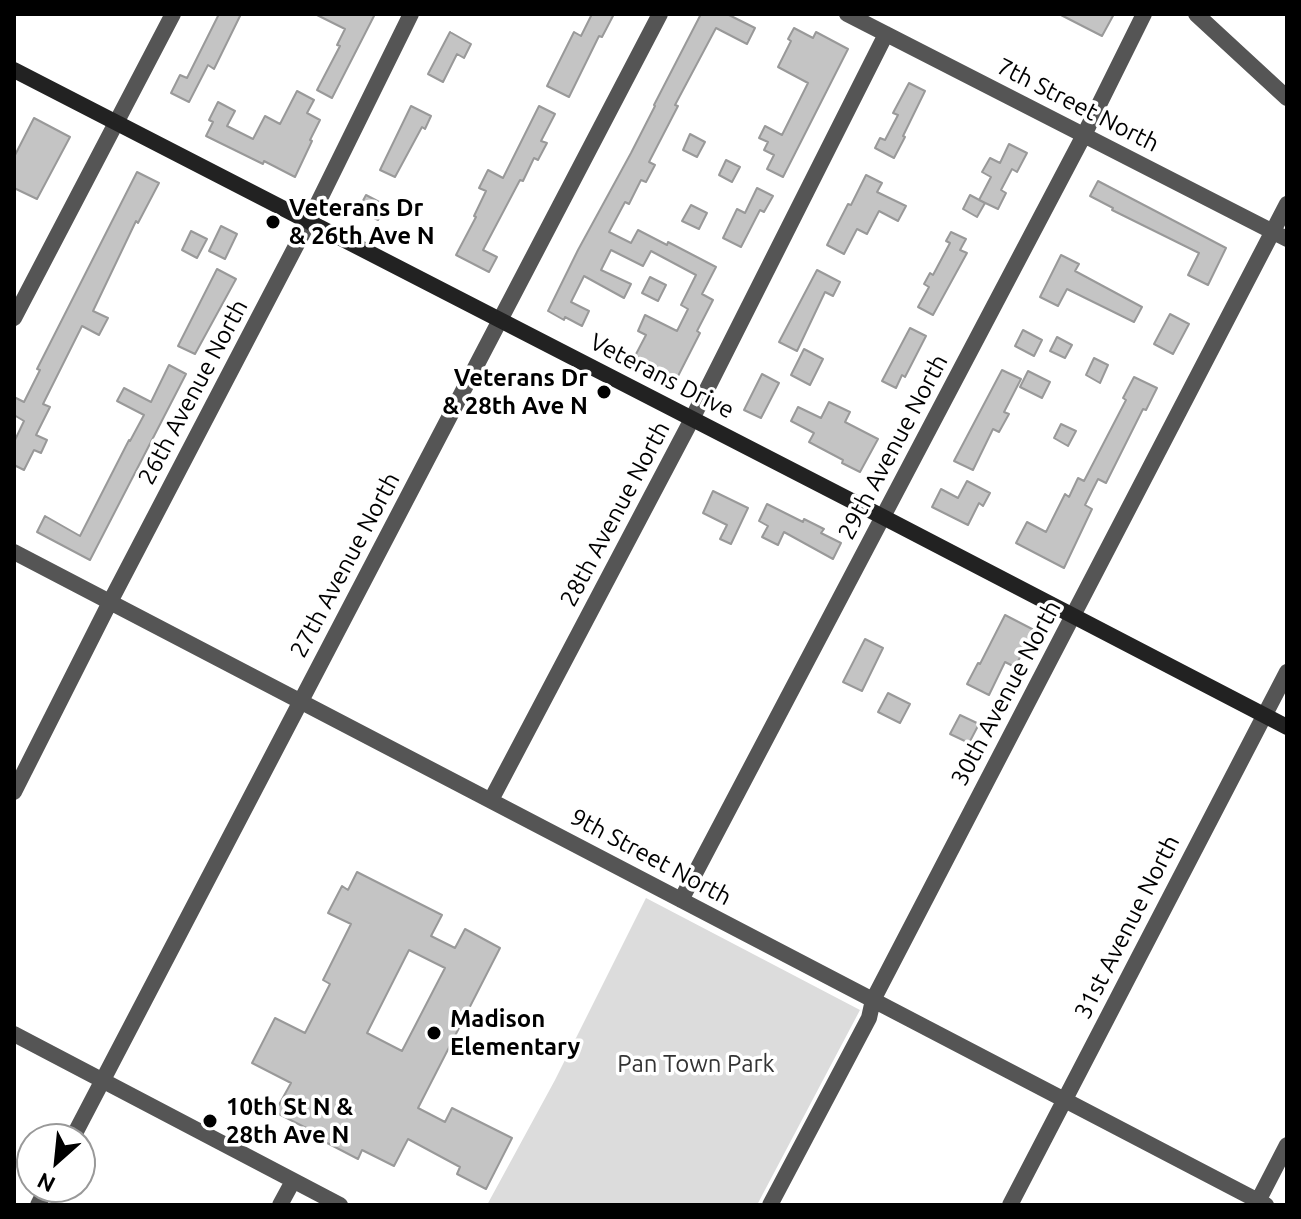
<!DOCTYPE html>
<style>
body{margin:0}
#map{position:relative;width:1301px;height:1219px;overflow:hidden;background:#fff;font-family:Ubuntu,sans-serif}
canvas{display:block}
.frame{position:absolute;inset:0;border:16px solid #000;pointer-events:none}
.north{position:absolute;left:16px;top:1123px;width:80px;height:80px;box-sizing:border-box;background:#fff;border:2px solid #999;border-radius:50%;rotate:207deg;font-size:22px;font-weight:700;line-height:32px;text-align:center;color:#000}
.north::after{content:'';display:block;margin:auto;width:28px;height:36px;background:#000;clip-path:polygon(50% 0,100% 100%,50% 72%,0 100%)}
</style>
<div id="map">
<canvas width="1301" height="1219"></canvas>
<div class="frame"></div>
<div class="north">N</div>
</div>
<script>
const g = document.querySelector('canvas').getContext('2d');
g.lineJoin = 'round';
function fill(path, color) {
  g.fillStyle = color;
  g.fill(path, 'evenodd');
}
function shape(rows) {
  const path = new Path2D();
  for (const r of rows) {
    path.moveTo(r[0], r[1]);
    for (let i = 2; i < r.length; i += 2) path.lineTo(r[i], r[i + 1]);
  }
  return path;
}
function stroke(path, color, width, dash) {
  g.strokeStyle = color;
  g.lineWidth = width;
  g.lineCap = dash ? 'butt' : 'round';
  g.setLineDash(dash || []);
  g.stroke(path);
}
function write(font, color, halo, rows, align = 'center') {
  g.font = font + ' Ubuntu,sans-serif';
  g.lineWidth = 7;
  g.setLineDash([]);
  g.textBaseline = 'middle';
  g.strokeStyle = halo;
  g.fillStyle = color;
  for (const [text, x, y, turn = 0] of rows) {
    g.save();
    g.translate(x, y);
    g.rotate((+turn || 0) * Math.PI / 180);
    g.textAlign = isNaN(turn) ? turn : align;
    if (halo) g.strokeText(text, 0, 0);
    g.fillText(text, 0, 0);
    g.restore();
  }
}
const green = shape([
 [646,898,860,1010,757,1205,487,1205,555,1080]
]);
const building = shape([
 [219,14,241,14,214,69,208,65,189,102,171,93,180,75,187,78,219,14],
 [315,14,375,14,332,98,317,90,340,46,337,45,345,29,315,14],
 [592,14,614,14,602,37,599,36,569,97,547,86,574,32,581,36,592,14],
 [701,14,727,14,755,28,747,44,716,28,675,105,678,106,649,162,655,165,646,182,641,180,629,204,625,202,609,232,631,243,638,230,667,245,668,242,716,267,702,294,713,300,697,331,700,333,676,380,657,371,658,368,635,356,646,335,638,331,645,315,677,331,688,309,681,305,696,275,651,251,643,266,611,250,601,270,631,284,624,298,584,276,571,302,589,311,582,326,565,317,564,320,548,311,578,250,631,153,655,106,654,105,701,14],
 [1059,14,1114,14,1102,36,1059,14],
 [794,28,813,38,816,32,848,49,783,177,767,169,774,155,764,150,768,142,759,138,765,126,782,135,808,83,778,67,791,41,788,39,794,28],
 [450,32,471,44,464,58,457,54,443,82,428,74,450,32],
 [909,83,925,91,903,136,905,137,894,158,875,148,880,138,885,140,898,115,893,113,909,83],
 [297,91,314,100,307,113,320,120,310,140,312,141,295,177,264,161,263,164,206,136,213,122,209,120,218,102,235,111,227,126,253,139,265,116,280,124,297,91],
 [411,106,431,116,425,129,422,127,395,177,380,170,411,106],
 [539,106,555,114,541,141,547,143,538,160,534,158,523,181,520,180,483,250,497,257,489,272,456,255,476,217,474,216,486,191,479,188,488,170,503,178,539,106],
 [34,118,70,137,37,199,14,188,14,157,34,118],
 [690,134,705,142,697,157,683,150,690,134],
 [1009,144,1027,153,1017,172,1012,169,1001,190,1006,193,998,209,979,200,991,177,982,172,990,158,1000,163,1009,144],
 [726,160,740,167,732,182,719,175,726,160],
 [137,172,159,183,138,223,136,221,93,311,108,318,99,335,82,326,43,404,50,407,36,435,47,440,41,453,34,450,24,470,14,465,14,442,24,421,14,415,14,397,24,402,40,370,37,369,137,172],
 [866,175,882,183,877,192,906,206,898,221,879,211,867,234,857,229,844,254,827,245,848,204,851,205,866,175],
 [1098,181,1226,248,1208,285,1188,275,1199,253,1112,210,1113,208,1090,196,1098,181],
 [757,188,773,196,764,212,760,210,741,247,723,238,737,209,745,213,757,188],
 [366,195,385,205,378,220,358,210,366,195],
 [970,195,985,203,977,217,963,209,970,195],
 [691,205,707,213,699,229,682,221,691,205],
 [221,226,237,234,225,259,209,251,221,226],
 [191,231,207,239,197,258,182,250,191,231],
 [951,232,966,239,960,250,967,253,933,315,918,307,929,287,924,284,930,273,933,275,950,243,946,241,951,232],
 [1061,255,1079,264,1075,271,1142,307,1134,322,1067,289,1058,306,1040,297,1061,255],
 [217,269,236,279,195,354,178,346,217,269],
 [817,270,840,282,833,296,825,292,797,351,779,342,817,270],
 [650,277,666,285,658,301,642,293,650,277],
 [1170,314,1189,324,1173,354,1154,344,1170,314],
 [910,328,926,336,905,377,902,375,896,388,882,381,910,328],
 [1023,330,1042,340,1034,356,1015,346,1023,330],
 [1057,337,1072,345,1065,358,1050,351,1057,337],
 [804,349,823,359,810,385,791,375,804,349],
 [1094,358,1108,365,1100,383,1086,375,1094,358],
 [169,365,186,374,90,560,37,532,45,516,80,536,129,440,130,441,144,415,117,401,124,388,151,402,169,365],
 [1002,370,1021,379,1004,412,1009,414,999,432,993,429,973,470,954,461,1002,370],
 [1028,371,1050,382,1042,398,1020,387,1028,371],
 [762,374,779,383,761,418,744,410,762,374],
 [1134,377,1157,388,1146,410,1143,409,1106,483,1098,479,1085,505,1092,509,1064,568,1016,543,1027,522,1046,532,1065,494,1069,497,1078,478,1084,481,1126,400,1123,398,1134,377],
 [829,402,850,412,845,422,878,439,860,472,842,463,843,460,809,442,814,433,791,421,798,407,821,418,829,402],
 [1061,424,1076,431,1068,446,1054,438,1061,424],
 [967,481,990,493,983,506,979,503,968,525,932,507,941,489,958,498,967,481],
 [713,491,748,508,731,544,720,539,727,525,703,513,713,491],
 [767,504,803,522,804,519,824,529,821,533,841,543,833,559,784,532,778,545,762,537,768,526,759,521,767,504],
 [1005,615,1034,630,1015,667,1005,662,989,695,967,684,978,663,980,664,1005,615],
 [865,639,883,648,862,691,843,682,865,639],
 [888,693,910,704,900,723,878,712,888,693],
 [960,715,979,724,969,743,950,734,960,715],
 [357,872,442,915,431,936,455,948,465,929,500,948,418,1108,445,1122,452,1108,512,1138,486,1189,457,1174,460,1167,408,1139,394,1166,362,1150,358,1159,308,1133,310,1130,275,1112,291,1083,252,1063,275,1018,305,1033,330,984,323,980,351,924,328,913,342,886,348,890,357,872],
 [409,950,445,968,402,1051,367,1033,409,950]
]);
const minor = shape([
 [847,14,1287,239],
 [1196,14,1287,98],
 [14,552,1266,1205],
 [14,792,110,602,309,221,411,14],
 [491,800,692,419,886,34],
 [681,900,1084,135,1144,14],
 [14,1034,340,1205],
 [72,1139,660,14],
 [38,1205,47,1187],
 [280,1205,293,1181],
 [770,1205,869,1018,873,1000,1287,204],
 [1010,1205,1287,672],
 [1256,1205,1287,1145]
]);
const tertiary = shape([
 [14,318,173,14]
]);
const secondary = shape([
 [14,70,883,517,1287,727]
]);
const markers = [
 [273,222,8,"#000"],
 [604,392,8,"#000"],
 [434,1033,8,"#000"],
 [210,1121,8,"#000"]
];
const streetNames = [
 ["7th Street North",1078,105,27],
 ["Veterans Drive",662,376,27],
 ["26th Avenue North",193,392,-62],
 ["29th Avenue North",893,447,-62],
 ["28th Avenue North",615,514,-62],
 ["27th Avenue North",345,565,-62],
 ["30th Avenue North",1006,693,-62],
 ["9th Street North",651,857,28],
 ["31st Avenue North",1127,927,-63]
];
const poiNames = [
 ["Veterans Dr",289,208],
 ["& 26th Ave N",289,236],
 ["Veterans Dr",588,378,"right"],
 ["& 28th Ave N",588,406,"right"],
 ["Madison",450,1019],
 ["Elementary",450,1047],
 ["10th St N &",226,1107],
 ["28th Ave N",226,1135]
];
const parkNames = [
 ["Pan Town Park",696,1064]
];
fill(green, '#dcdcdc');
fill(building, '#c4c4c4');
stroke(building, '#999', 2);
stroke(minor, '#555', 16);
stroke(tertiary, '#555', 16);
stroke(secondary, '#222', 16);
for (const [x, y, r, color] of markers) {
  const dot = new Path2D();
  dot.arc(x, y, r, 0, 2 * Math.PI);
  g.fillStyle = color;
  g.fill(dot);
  stroke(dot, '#fff', 3);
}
write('24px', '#000', '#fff', streetNames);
write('bold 24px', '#000', '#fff', poiNames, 'left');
write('24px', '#333', '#fff', parkNames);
</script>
